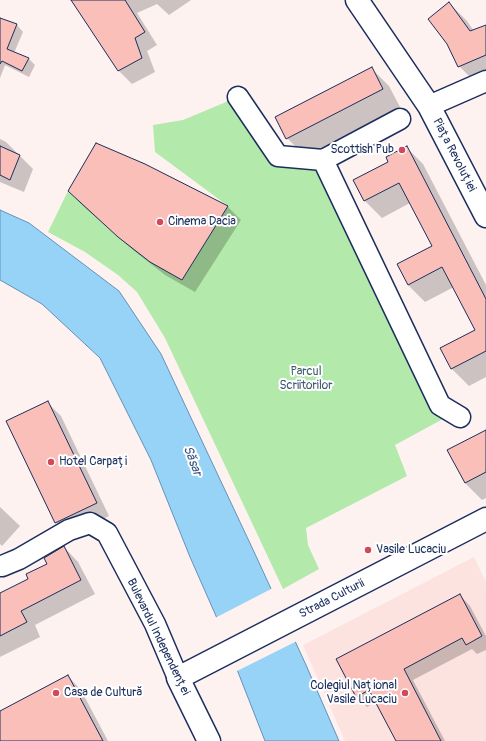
<!DOCTYPE html>
<meta charset="utf-8">
<style>
body{margin:0}
canvas{display:block;background:#fef2f1}
</style>
<canvas width="486" height="741"></canvas>
<script>
const g = document.querySelector('canvas').getContext('2d');
g.lineJoin = 'round';
function fill(path, color) {
  g.fillStyle = color;
  g.fill(path, 'evenodd');
}
function shape(rows) {
  const path = new Path2D();
  for (const r of rows) {
    path.moveTo(r[0], r[1]);
    for (let i = 2; i < r.length; i += 2) path.lineTo(r[i], r[i + 1]);
  }
  return path;
}
function stroke(path, color, width, dash) {
  g.strokeStyle = color;
  g.lineWidth = width;
  g.lineCap = dash ? 'butt' : 'round';
  g.setLineDash(dash || []);
  g.stroke(path);
}
function write(font, color, halo, rows, align = 'center') {
  g.font = font + ' Pangolin,sans-serif';
  g.lineWidth = 4;
  g.setLineDash([]);
  g.textBaseline = 'middle';
  g.strokeStyle = halo;
  g.fillStyle = color;
  for (const [text, x, y, turn = 0] of rows) {
    g.save();
    g.translate(x, y);
    g.rotate((+turn || 0) * Math.PI / 180);
    g.textAlign = isNaN(turn) ? turn : align;
    if (halo) g.strokeText(text, 0, 0);
    g.fillText(text, 0, 0);
    g.restore();
  }
}
const built = shape([
 [474,557,486,582,486,741,345,741,303,645]
]);
const green = shape([
 [238,97,278,155,323,160,454,413,395,445,407,476,306,528,308,545,319,569,283,589,165,338,137,292,118,275,85,252,48,232,68,191,118,237,182,280,228,206,155,152,153,125,183,120]
]);
const water = shape([
 [0,210,29,223,119,291,161,354,256,556,306,665,339,741,265,741,216,616,190,557,151,460,100,358,42,304,0,280,0,210]
]);
const pier = shape([
 [273,588,297,641,235,672,215,618]
]);
const shadow = shape([
 [71,0,191,0,169,15,157,4,137,13,157,45,147,51,155,72,132,84,119,71],
 [449,3,467,21,474,31,486,26,486,80,477,84,459,66],
 [0,19,17,25,23,32,14,53,29,59,35,65,29,77,5,65,0,78],
 [371,68,389,86,400,107,305,156,287,138],
 [0,139,6,142,33,169,24,192,0,182],
 [406,147,423,164,486,285,486,377,469,386,452,369,441,348,476,330,454,287,425,302,408,285,433,246,410,203,382,218,365,201,354,180,389,162],
 [144,165,228,207,241,220,195,292,165,275,133,250,82,205,69,191],
 [47,402,61,416,109,516,69,536,56,522],
 [486,434,486,498,482,500,465,483,449,450],
 [0,507,20,526,2,546,0,544],
 [64,547,78,562,95,594,35,625,40,637,0,657,0,594,30,579,49,564],
 [460,595,470,606,486,636,486,650,477,654,472,649,413,680,445,741,397,741,377,701,367,707,356,696],
 [68,676,81,690,108,741,0,741,0,712]
]);
const building = shape([
 [71,0,125,0,145,32,135,38,142,58,118,71,71,0],
 [449,2,470,31,486,25,486,55,458,67,447,44,428,19,449,2],
 [0,18,17,24,7,49,29,58,22,71,2,61,0,64,0,18],
 [372,67,383,89,286,139,275,117,372,67],
 [96,143,145,164,228,206,182,280,150,262,118,237,68,191,96,143],
 [0,146,20,155,10,180,0,175,0,146],
 [407,146,486,299,486,351,451,369,440,348,475,330,442,267,408,285,397,264,432,246,399,183,364,201,353,180,388,162,386,157,407,146],
 [48,401,97,503,55,523,6,421,48,401],
 [486,430,486,472,465,483,447,450,486,430],
 [64,546,81,580,21,611,27,622,0,636,0,593,28,579,26,574,47,564,44,558,64,546],
 [460,594,482,636,466,645,462,638,404,669,441,741,396,741,369,690,356,697,336,659,460,594],
 [68,675,103,741,0,741,0,711,68,675]
]);
const minor = shape([
 [238,97,278,156,323,160,440,405,460,417],
 [429,106,486,81],
 [323,160,400,119],
 [0,566,2,566,19,559,69,530,90,523,107,533,155,624,178,678]
]);
const major = shape([
 [357,0,429,106,486,216],
 [209,741,178,678,486,519]
]);
const markers = [
 [402,150,4,"#d1495b"],
 [160,222,4,"#d1495b"],
 [51,462,4,"#d1495b"],
 [368,550,4,"#d1495b"],
 [56,693,4,"#d1495b"],
 [405,693,4,"#d1495b"]
];
const poiNames = [
 ["Scottish Pub",394,150,"right"],
 ["Cinema Dacia",168,222],
 ["Hotel Carpați",59,462],
 ["Vasile Lucaciu",376,550],
 ["Colegiul Național",397,686,"right"],
 ["Vasile Lucaciu",397,700,"right"],
 ["Casa de Cultură",64,693]
];
const streetNames = [
 ["Piața Revoluției",454,155,63],
 ["Strada Culturii",332,599,-27],
 ["Bulevardul Independenței",158,637,64]
];
const parkNames = [
 ["Parcul",306,372],
 ["Scriitorilor",306,386]
];
const waterNames = [
 ["Săsar",192,461,69]
];
fill(built, '#fde3e0');
fill(green, '#b3e9ab');
fill(water, '#96d3f6');
stroke(water, '#6591b9', 1);
fill(pier, '#fef2f1');
fill(shadow, '#0003');
fill(building, '#fbbfb9');
stroke(building, '#1b2f5e', 1);
stroke(minor, '#1b2f5e', 23);
stroke(major, '#1b2f5e', 25);
stroke(minor, '#fff', 20);
stroke(major, '#fff', 22);
for (const [x, y, r, color] of markers) {
  const dot = new Path2D();
  dot.arc(x, y, r, 0, 2 * Math.PI);
  g.fillStyle = color;
  g.fill(dot);
  stroke(dot, '#fff', 1.5);
}
write('12px', '#1b2f5e', '#fff', poiNames, 'left');
write('12px', '#1b2f5e', '#fff', streetNames);
write('12px', '#415e71', '#fff', parkNames);
write('italic 13px', '#3a5884', '#fff', waterNames);
</script>
